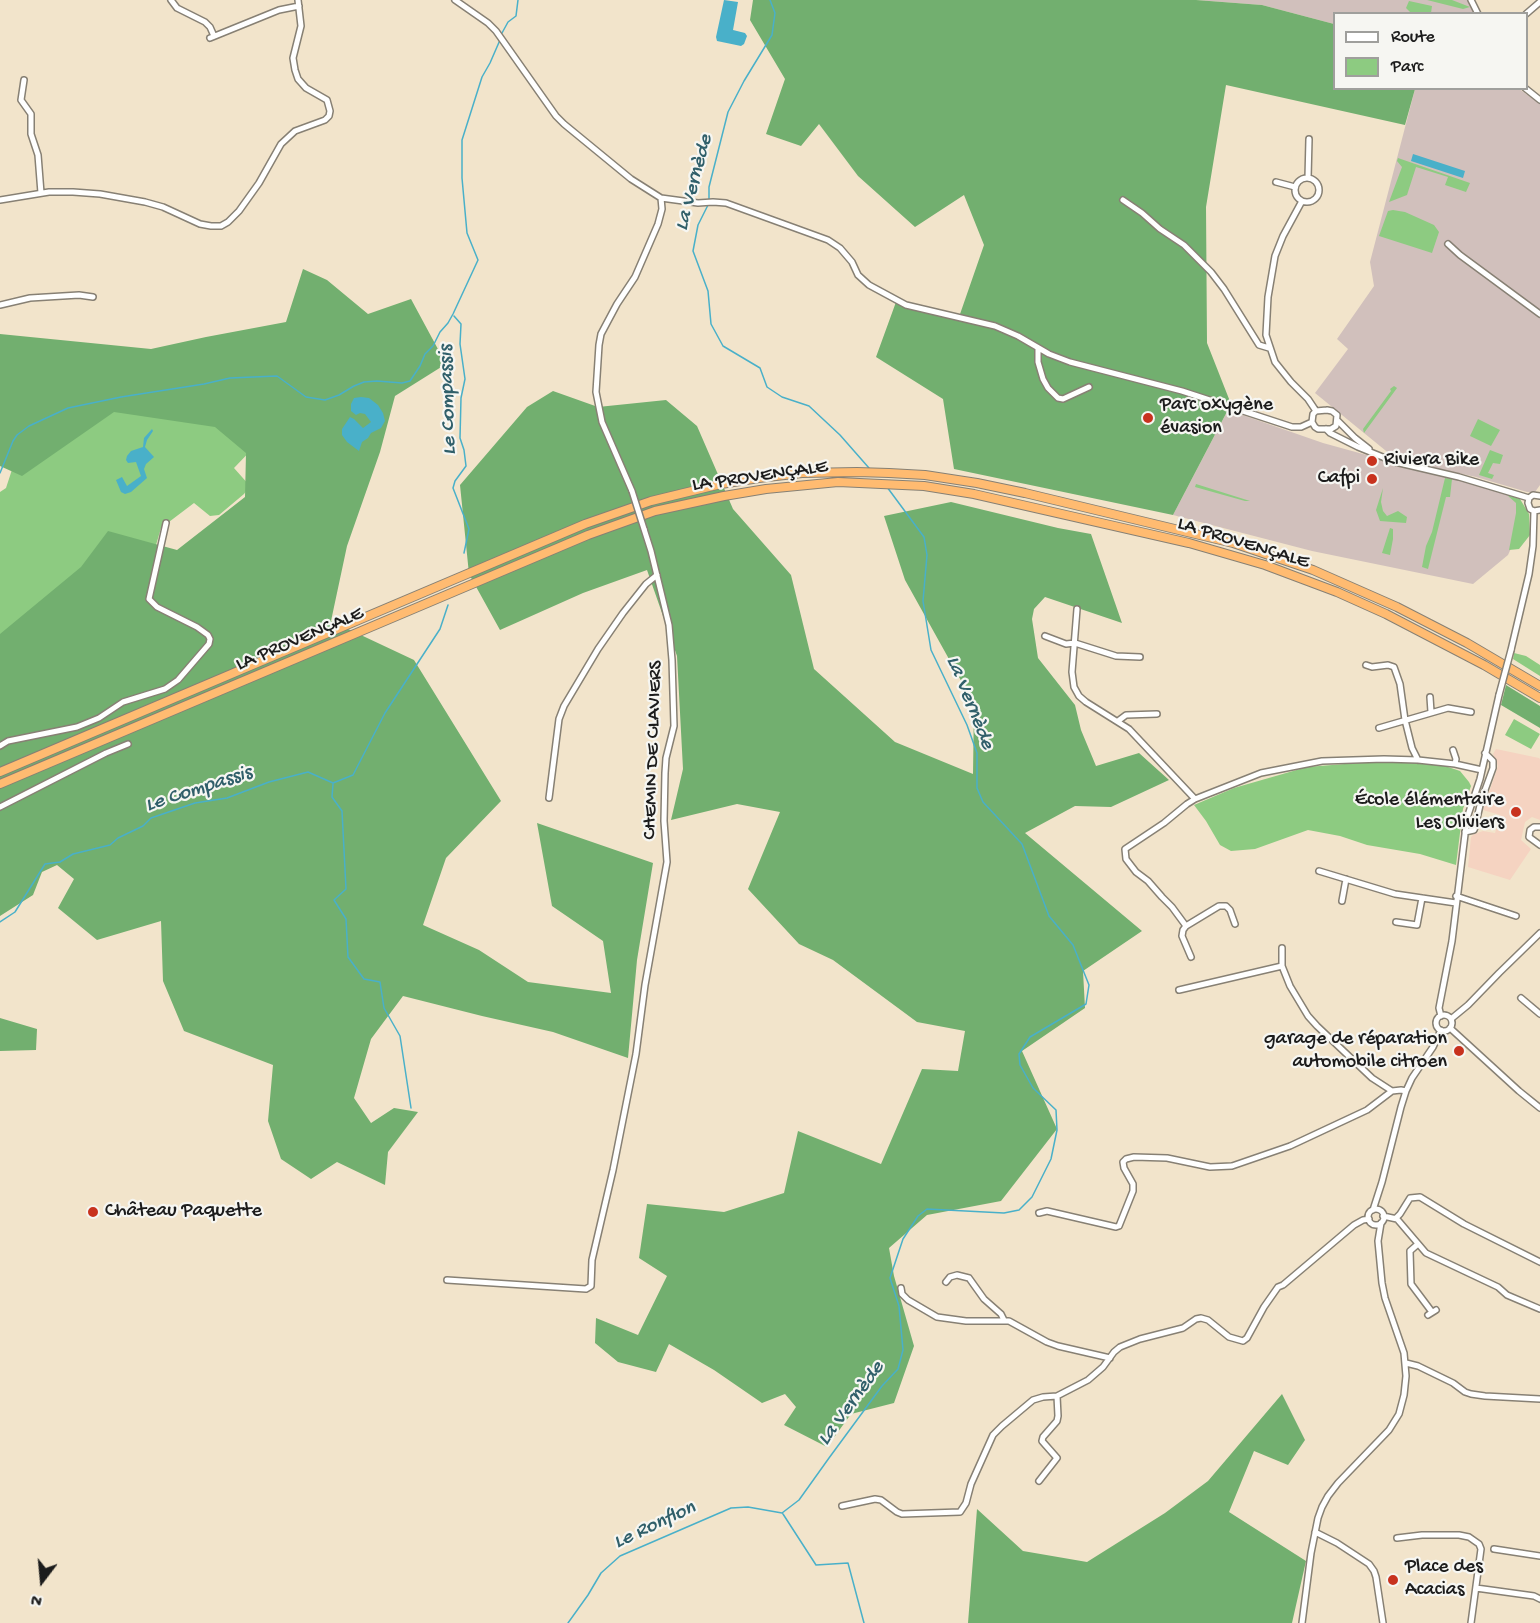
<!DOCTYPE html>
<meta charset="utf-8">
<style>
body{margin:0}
#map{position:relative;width:1540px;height:1623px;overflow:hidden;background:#f2e4cb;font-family:"Gochi Hand",sans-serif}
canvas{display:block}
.legend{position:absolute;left:1333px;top:12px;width:195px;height:78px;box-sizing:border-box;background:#f6f6f2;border:2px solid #9f9f9c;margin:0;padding:8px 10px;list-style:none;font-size:18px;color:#1c1c1c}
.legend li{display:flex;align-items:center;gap:12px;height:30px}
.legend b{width:30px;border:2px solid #9f9f9c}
.north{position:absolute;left:12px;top:1551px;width:60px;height:60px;-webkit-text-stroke:4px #f6f6f2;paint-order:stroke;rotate:196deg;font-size:16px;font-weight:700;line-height:24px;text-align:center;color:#1c1c1c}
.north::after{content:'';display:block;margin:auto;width:21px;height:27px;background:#1c1c1c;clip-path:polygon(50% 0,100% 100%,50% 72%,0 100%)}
</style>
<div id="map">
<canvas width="1540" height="1623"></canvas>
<ul class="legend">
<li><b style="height:8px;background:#fff"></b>Route</li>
<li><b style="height:16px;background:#8dcb81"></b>Parc</li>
</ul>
<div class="north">N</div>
</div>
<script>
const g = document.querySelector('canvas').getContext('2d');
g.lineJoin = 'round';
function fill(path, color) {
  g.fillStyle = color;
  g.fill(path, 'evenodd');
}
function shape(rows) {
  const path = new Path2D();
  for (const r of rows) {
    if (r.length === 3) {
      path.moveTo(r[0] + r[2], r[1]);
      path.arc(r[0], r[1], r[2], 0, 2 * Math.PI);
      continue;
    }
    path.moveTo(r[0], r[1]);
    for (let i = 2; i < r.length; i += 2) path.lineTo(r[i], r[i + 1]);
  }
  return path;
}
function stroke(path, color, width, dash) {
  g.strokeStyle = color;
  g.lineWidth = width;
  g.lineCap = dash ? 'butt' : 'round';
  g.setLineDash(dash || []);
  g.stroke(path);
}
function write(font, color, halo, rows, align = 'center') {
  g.font = font + ' "Gochi Hand",sans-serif';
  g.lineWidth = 4.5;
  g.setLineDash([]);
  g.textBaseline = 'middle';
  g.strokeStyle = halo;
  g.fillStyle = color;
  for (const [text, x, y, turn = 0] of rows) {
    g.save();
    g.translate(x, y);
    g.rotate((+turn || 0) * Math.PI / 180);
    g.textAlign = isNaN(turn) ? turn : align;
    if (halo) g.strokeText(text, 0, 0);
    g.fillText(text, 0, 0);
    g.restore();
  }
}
const built = shape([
 [1496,749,1539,758,1540,759,1540,820,1532,817,1525,822,1521,840,1531,849,1510,880,1468,867,1471,837,1474,834,1483,831,1495,833,1500,815,1483,810,1498,766,1493,754]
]);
const industrial = shape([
 [1196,0,1468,0,1475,13,1334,14,1334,24,1262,5],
 [1415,89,1519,89,1540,104,1540,485,1535,492,1527,492,1476,477,1409,462,1391,455,1315,393,1348,349,1337,339,1374,286,1370,262],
 [1228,410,1323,443,1519,497,1522,512,1521,526,1508,555,1473,584,1312,551,1173,515]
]);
const green = shape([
 [1427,0,1452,0,1470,7,1463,9],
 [1409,1,1432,6,1431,13,1419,14,1410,12,1406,8],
 [1398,158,1470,183,1466,192,1445,185,1448,177,1416,167,1407,195,1389,202,1402,167,1397,161],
 [1393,210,1405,212,1434,225,1439,232,1432,253,1379,236,1388,211],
 [213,384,259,442,234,468,250,486,244,494,219,515,210,516,194,503,161,528,141,596,0,742,0,492,6,488,23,436],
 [1394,386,1397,388,1364,433,1363,429,1391,391,1390,389],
 [1478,419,1500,430,1491,446,1470,436],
 [1490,450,1503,455,1500,464,1493,463,1488,473,1494,475,1492,479,1479,475],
 [1445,478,1452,479,1450,497,1446,497,1428,569,1422,567,1426,546,1432,532],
 [1196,484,1250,501,1245,501,1195,487],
 [1383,488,1381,502,1383,511,1387,516,1398,511,1407,517,1406,523,1380,521,1376,510],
 [1507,495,1520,499,1529,514,1530,535,1519,549,1509,550,1516,513,1516,503],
 [1390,528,1393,529,1393,539,1390,555,1382,553],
 [1514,653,1526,656,1540,665,1540,676,1513,659],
 [1514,719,1540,734,1531,749,1505,735],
 [1382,761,1424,763,1445,766,1460,771,1469,782,1471,786,1463,809,1456,865,1420,854,1367,845,1340,836,1308,830,1255,849,1231,851,1220,845,1206,821,1194,805,1234,788,1307,767]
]);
const forest = shape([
 [753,0,1196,0,1262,5,1334,24,1334,88,1415,89,1405,125,1226,85,1206,207,1207,343,1231,404,1173,515,954,469,943,399,876,357,896,302,959,317,984,245,964,195,915,227,858,176,819,124,801,146,766,134,785,79,750,20],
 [303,269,327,280,368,314,411,299,446,364,395,396,380,452,347,546,331,621,414,660,501,801,446,858,423,925,479,950,528,982,611,993,603,941,552,906,537,823,653,863,637,960,628,1058,553,1032,482,1016,403,996,371,1039,354,1098,371,1123,394,1108,418,1112,388,1152,385,1185,337,1162,311,1179,281,1159,268,1121,273,1065,184,1031,163,981,161,921,97,940,58,908,74,879,57,865,42,872,33,895,0,916,0,634,81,567,108,531,177,550,245,497,246,453,215,427,114,412,22,476,0,466,0,334,151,349,206,337,286,322],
 [553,391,598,407,666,400,697,426,733,509,791,575,814,669,895,742,973,774,974,704,905,580,884,516,951,502,1058,528,1091,534,1122,623,1045,597,1034,609,1032,619,1038,658,1075,705,1081,730,1096,766,1139,753,1169,780,1111,807,1075,806,1025,833,1142,931,1083,971,1085,1008,1022,1051,1057,1129,1001,1201,927,1215,889,1248,894,1276,914,1346,894,1403,851,1414,827,1447,784,1425,796,1407,785,1394,762,1403,714,1370,669,1344,656,1372,618,1362,595,1343,596,1318,638,1335,667,1276,639,1258,647,1204,724,1212,784,1193,798,1131,881,1164,922,1069,958,1071,965,1031,917,1022,833,960,799,944,748,889,780,812,737,804,671,820,683,769,677,656,647,570,583,593,500,630,469,574,460,485,527,407],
 [1506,685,1540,706,1540,728,1501,705],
 [0,1018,37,1029,36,1050,0,1051],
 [1282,1394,1305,1440,1288,1465,1254,1451,1229,1512,1306,1561,1292,1623,968,1623,977,1509,1023,1551,1087,1562,1165,1513,1208,1481]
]);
const water = shape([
 [724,0,738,2,733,30,745,33,747,36,744,44,741,46,717,41,716,37],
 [1413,154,1465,171,1463,178,1411,161],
 [361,397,369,398,378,405,383,413,385,421,381,428,371,433,368,438,362,442,359,451,347,442,342,435,342,429,350,417,354,419,363,428,371,422,365,414,360,413,356,415,351,411,351,404,354,398],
 [152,429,153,431,147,440,145,447,154,457,146,464,144,469,147,478,131,492,125,494,121,492,116,480,122,477,127,486,141,476,136,462,128,463,126,460,127,456,131,451,143,447,144,438]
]);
const stream = shape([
 [502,33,508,22,516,16,518,0],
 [709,200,709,187,728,112,744,81,772,35,775,13,770,0],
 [708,205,698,225,693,251,708,291,711,324,723,346,760,368,767,387,782,397,809,406,840,435,869,468],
 [454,316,461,324,460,344,465,379,461,398,460,438,464,450,466,466,455,481,453,488,469,529,464,553],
 [0,473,13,441,17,435,29,426,68,408,121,397,204,384,230,378,277,376,306,397,325,400,339,395,354,386,364,382,377,381,402,383,410,381,420,366,425,354,433,346,440,332,448,323,453,314,478,260,467,233,462,178,462,140,482,77,490,63,500,40],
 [333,784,332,797,342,811,346,889,334,900,346,919,348,957,364,979,380,982,384,1008,400,1036,411,1108],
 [0,922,15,912,45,864,60,862,73,854,110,845,118,838,143,826,151,818,195,803,227,798,269,782,308,772,333,783,353,775,385,713,440,629,448,605],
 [782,1513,799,1500,829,1458,882,1386,898,1369,903,1350,899,1306,890,1278,903,1239,918,1216,927,1209,1004,1213,1019,1210,1032,1197,1051,1159,1057,1130,1056,1110,1033,1088,1020,1065,1019,1054,1030,1037,1086,1004,1089,985,1073,945,1049,916,1022,844,983,802,977,788,977,753,967,725,931,650,923,601,927,555,924,537,887,487],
 [783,1514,816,1565,848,1563,864,1623],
 [568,1623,588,1595,601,1573,620,1556,731,1508,748,1507,782,1513]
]);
const minor = shape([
 [171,0,177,8,205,22,210,27,214,36],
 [455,0,488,23,496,31,556,116,564,124,631,179,661,198,698,203,713,202,726,203,828,240,840,248,852,262,858,275,869,285,906,305,995,326,1018,336,1049,354,1070,362,1182,391,1292,427,1301,427,1312,422],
 [1471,0,1478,14],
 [1526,14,1540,2],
 [210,38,279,10,299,6],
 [24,80,21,100,31,114,31,134,38,155,41,193],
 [1525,88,1540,100],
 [1308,178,1309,139],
 [1307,190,12],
 [1276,182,1295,187],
 [0,200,49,192,73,192,100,194,145,202,163,207,200,224,211,226,221,226,228,222,239,211,259,183,281,144,295,131,325,120,329,116,330,111,327,100,306,88,298,79,295,70,293,58,301,26,298,0],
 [1123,200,1142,213,1160,229,1184,245,1211,272,1224,289,1259,345,1269,348],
 [1302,201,1283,236,1275,256,1268,297,1266,335,1275,362,1291,382,1308,399,1316,411],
 [1448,244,1460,255,1540,314],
 [0,305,30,298,79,295,93,297],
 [1038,348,1038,362,1043,379,1048,388,1058,398,1063,399,1089,387],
 [1327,410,1332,411,1337,415,1336,426,1331,429,1318,429,1315,427,1312,422,1313,414,1316,411,1327,410],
 [1338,421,1355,438,1369,449],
 [1326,429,1330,433,1358,447,1395,462,1459,477,1529,498],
 [632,491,602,422,596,392,599,345,601,334,617,304,635,277,658,224,662,209,661,198],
 [1529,498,1528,503,1530,509,1534,511,1540,510],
 [1529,498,1533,495,1540,496],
 [1077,609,1072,672,1074,687,1079,696,1086,702,1129,729,1195,799],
 [1045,636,1066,644,1075,643,1116,656,1140,657],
 [1511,650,1529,574,1533,546,1534,511],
 [1366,665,1372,667,1388,665,1394,667,1400,684,1405,720,1412,748,1418,760],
 [1430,697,1431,712],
 [1118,721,1126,715,1157,714],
 [1379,728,1448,708,1471,712],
 [0,746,8,741,77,727,99,718,123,702,165,689,178,680,209,644,210,639,208,635,197,627,157,607,149,599,166,523],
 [1453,750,1456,759,1455,764],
 [549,798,559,719,564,706,598,649,623,613,646,584,657,575],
 [0,807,106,753,128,744],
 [1540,827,1534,827,1530,830,1529,837,1540,845],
 [1465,832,1474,830,1475,827,1481,801,1493,768,1493,761,1485,753],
 [1319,871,1395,894,1456,903],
 [1456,896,1516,916],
 [1342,901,1346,879],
 [1396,922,1417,925,1422,898],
 [1235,924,1230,910,1226,906,1219,906,1186,926,1172,907,1162,897,1148,881,1136,872,1126,859,1125,849,1164,823,1187,804,1195,799,1261,773,1322,761,1384,759,1418,760,1455,764,1482,770],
 [1186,926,1183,930,1182,936,1191,957],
 [1282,948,1282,966,1290,986,1308,1016,1317,1026,1372,1078,1392,1091],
 [1179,990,1282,966],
 [1521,998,1540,1014],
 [1444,1023,8],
 [1441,1016,1439,1008,1452,941,1467,818,1480,779,1499,695],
 [1451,1019,1468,1005,1499,973,1540,933],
 [1450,1028,1519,1091,1540,1108],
 [1376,1217,8],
 [1373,1210,1382,1182,1401,1107,1406,1091,1412,1078,1433,1047,1441,1030],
 [1039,1213,1047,1211,1116,1227,1119,1226,1133,1191,1133,1184,1124,1168,1123,1162,1126,1159,1134,1157,1167,1158,1210,1167,1232,1166,1290,1146,1367,1110,1392,1091,1401,1090,1406,1091],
 [1383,1216,1397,1219,1426,1253,1498,1287,1507,1295,1540,1309],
 [1396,1218,1400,1214,1410,1198,1420,1197,1464,1224,1540,1262],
 [1418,1244,1410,1251,1411,1284,1432,1312],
 [447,1280,586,1289,591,1286,592,1260,613,1170,636,1054,645,985,667,862,664,821,665,773,666,758,674,726,672,660,669,625,651,551,644,529],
 [946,1282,950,1277,957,1275,969,1278,984,1299,1001,1314,1004,1320],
 [901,1288,902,1294,908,1300,937,1317,966,1321,1009,1321,1047,1342,1058,1346,1110,1358],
 [1428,1315,1436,1310],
 [1406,1363,1418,1366,1453,1383,1465,1392,1471,1394,1485,1396,1540,1399],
 [1039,1481,1057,1458,1042,1441,1043,1437,1057,1421,1058,1416,1057,1396],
 [842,1506,875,1499,881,1500,897,1512,902,1514,960,1512,966,1503,971,1484,993,1435,1002,1426,1033,1400,1043,1397,1057,1396,1088,1380,1103,1367,1114,1352,1120,1347,1140,1339,1183,1328,1196,1319,1201,1318,1208,1320,1229,1337,1243,1341,1247,1338,1264,1307,1278,1287,1283,1285,1354,1225,1363,1220,1369,1219],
 [1315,1532,1337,1543,1369,1564,1374,1571,1376,1577,1383,1623],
 [1397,1538,1422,1535,1459,1535,1469,1537,1479,1544,1481,1549,1471,1623],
 [1494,1549,1540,1556],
 [1476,1588,1534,1596,1540,1599],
 [1302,1623,1311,1553,1318,1518,1322,1507,1328,1496,1338,1483,1389,1430,1399,1414,1404,1395,1406,1376,1404,1353,1385,1298,1382,1283,1378,1241,1381,1223]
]);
const highway = shape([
 [0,772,585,524,651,501,721,484,759,478,802,473,857,472,889,473,925,475,977,483,1025,493,1233,543,1313,570,1397,607,1467,643,1540,686],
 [0,784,588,535,655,511,724,496,766,489,838,482,924,486,974,494,1189,543,1265,565,1337,592,1386,614,1484,665,1540,698]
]);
const minorBridge = shape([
 [632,491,644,529],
 [1499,695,1511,650]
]);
const markers = [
 [1148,418,6,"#c8321e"],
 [1372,461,6,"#c8321e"],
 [1372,479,6,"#c8321e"],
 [1516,812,6,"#c8321e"],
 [1459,1051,6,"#c8321e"],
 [93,1212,6,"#c8321e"],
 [1393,1580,6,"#c8321e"]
];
const poiNames = [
 ["Parc oxygène",1160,406],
 ["évasion",1160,429],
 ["Riviera Bike",1384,461],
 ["Cafpi",1360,479,"right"],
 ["École élémentaire",1504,801,"right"],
 ["Les Oliviers",1504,824,"right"],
 ["garage de réparation",1447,1040,"right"],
 ["automobile citroen",1447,1063,"right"],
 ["Château Paquette",105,1212],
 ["Place des",1405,1568],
 ["Acacias",1405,1591]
];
const streetNames = [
 ["LA PROVENÇALE",760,477,-8],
 ["LA PROVENÇALE",1243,544,17],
 ["LA PROVENÇALE",300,640,-23],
 ["CHEMIN DE CLAVIERS",654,750,-88]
];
const waterNames = [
 ["La Vernède",695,183,-75],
 ["Le Compassis",449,400,-92],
 ["La Vernède",969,703,68],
 ["Le Compassis",199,790,-18],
 ["La Vernède",852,1404,-54],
 ["Le Ronflon",655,1526,-25]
];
fill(built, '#f5d3c1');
fill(industrial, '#d1c0bc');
fill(green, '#8dcb81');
fill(forest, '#72af6f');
fill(water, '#49b0c9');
stroke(stream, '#49b0c9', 1.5);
stroke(minor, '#878074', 8);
stroke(highway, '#878074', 10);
stroke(minor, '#fff', 5);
stroke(highway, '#ffbb71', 8);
stroke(minorBridge, '#878074', 8, []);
stroke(minorBridge, '#fff', 5);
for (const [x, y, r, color] of markers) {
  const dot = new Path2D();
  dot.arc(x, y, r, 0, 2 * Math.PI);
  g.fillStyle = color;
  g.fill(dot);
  stroke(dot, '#f6f6f2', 2);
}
write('20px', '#1c1c1c', '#f6f6f2', poiNames, 'left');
write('20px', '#1c1c1c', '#f6f6f2', streetNames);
write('italic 21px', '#305f6a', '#f6f6f2', waterNames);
</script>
